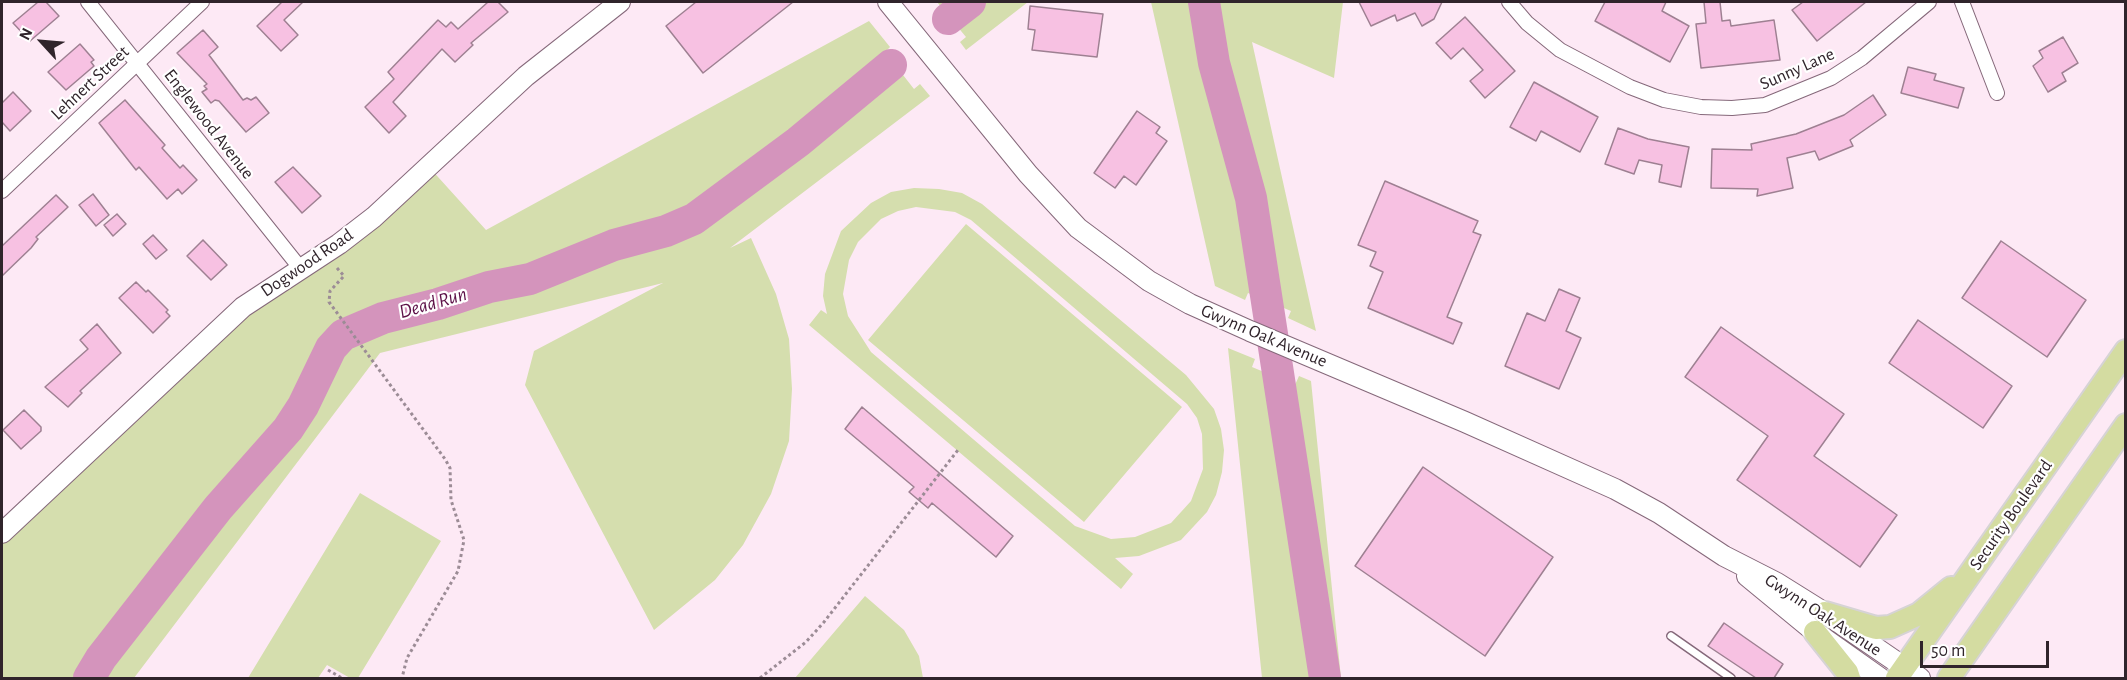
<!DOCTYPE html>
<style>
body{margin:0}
#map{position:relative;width:2127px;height:680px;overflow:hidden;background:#fde9f5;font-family:"Alegreya Sans",sans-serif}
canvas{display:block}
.frame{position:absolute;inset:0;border:3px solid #30242b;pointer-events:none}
.north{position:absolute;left:12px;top:12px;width:60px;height:60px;-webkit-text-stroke:4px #fff;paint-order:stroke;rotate:296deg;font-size:16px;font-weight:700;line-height:24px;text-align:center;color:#30242b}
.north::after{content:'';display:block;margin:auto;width:21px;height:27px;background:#30242b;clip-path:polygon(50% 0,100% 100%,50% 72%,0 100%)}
.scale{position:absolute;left:1920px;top:641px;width:129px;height:27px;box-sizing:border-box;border:3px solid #30242b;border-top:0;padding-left:8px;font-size:18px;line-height:21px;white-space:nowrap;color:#30242b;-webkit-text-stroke:4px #fff;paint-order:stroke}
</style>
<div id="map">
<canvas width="2127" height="680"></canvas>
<div class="frame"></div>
<div class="north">N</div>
<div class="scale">50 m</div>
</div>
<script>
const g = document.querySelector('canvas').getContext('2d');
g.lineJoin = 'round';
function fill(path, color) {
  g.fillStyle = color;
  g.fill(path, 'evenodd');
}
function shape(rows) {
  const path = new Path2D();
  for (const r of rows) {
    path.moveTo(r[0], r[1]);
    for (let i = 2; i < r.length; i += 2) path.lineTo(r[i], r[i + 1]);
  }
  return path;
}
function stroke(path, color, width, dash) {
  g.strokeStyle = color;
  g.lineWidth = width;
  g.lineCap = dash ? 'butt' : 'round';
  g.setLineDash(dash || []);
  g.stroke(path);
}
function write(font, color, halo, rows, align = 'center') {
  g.font = font + ' "Alegreya Sans",sans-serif';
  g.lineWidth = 4.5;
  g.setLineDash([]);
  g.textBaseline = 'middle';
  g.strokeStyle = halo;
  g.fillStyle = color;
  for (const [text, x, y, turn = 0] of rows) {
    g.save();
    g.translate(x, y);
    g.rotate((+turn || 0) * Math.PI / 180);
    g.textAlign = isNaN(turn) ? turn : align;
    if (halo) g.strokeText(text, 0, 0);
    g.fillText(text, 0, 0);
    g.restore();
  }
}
const green = shape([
 [937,2,1028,2,966,50,960,42,966,37],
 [1151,2,1343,2,1334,78,1252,42,1316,331,1288,318,1291,311,1248,293,1245,300,1215,286],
 [869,21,890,47,885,52,914,89,920,84,930,96,730,248,751,238,776,294,789,339,792,389,789,441,771,494,743,545,715,580,654,630,525,385,534,351,663,283,380,353,134,678,2,678,2,541,255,302,429,167,486,230],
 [914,188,939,189,962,193,982,204,1186,375,1214,409,1221,429,1224,450,1222,472,1216,495,1207,512,1181,540,1139,556,1115,558,1133,574,1121,589,809,325,821,310,827,314,823,296,825,274,841,231,871,203,891,192],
 [916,207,955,212,971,220,1187,404,1197,418,1202,434,1203,469,1191,501,1171,523,1135,537,1111,539,1075,526,871,352,848,316,843,294,849,260,858,242,881,219,898,211],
 [966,224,1182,407,1084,522,868,340],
 [1228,348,1255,359,1252,367,1295,385,1299,376,1311,381,1341,678,1262,678],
 [360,493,441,541,358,678,350,678,327,665,318,678,248,678],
 [865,596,904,630,919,656,923,678,795,678]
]);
const river = shape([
 [1204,2,1214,63,1251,198,1325,678],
 [948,19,970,2],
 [89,678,101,658,218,508,288,429,303,406,331,348,343,335,383,318,438,304,489,287,530,279,614,245,666,231,694,219,798,142,891,65]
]);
const building = shape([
 [38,2,46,2,59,16,30,41,13,23,38,2],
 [282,2,303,2,284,20,298,35,281,51,257,26,282,2],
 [488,2,498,2,508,12,471,43,473,45,455,62,442,49,393,102,406,116,389,133,365,107,394,79,388,72,438,20,446,27,451,22,458,29,488,2],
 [696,2,793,2,703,73,666,26,696,2],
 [1359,2,1442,2,1434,19,1422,26,1415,13,1397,21,1395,15,1371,26,1359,2],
 [1605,2,1666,2,1662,11,1689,26,1670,62,1595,21,1605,2],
 [1704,2,1720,2,1722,21,1730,20,1731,26,1774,20,1780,60,1701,68,1696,24,1706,23,1704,2],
 [1803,2,1866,2,1817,41,1792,10,1803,2],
 [1030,6,1103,14,1097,57,1032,50,1035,30,1028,29,1030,6],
 [1465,17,1515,71,1485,98,1470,81,1483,70,1463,48,1451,59,1436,43,1465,17],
 [203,30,218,47,209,55,243,100,247,98,251,100,256,97,269,113,246,132,219,101,215,100,211,103,202,92,207,89,204,86,207,84,177,53,203,30],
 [2063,37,2078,63,2062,73,2066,81,2048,92,2033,66,2043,58,2039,51,2063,37],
 [80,44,94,60,91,62,94,66,66,90,48,72,80,44],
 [1908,67,1936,74,1934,80,1964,88,1958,108,1901,93,1908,67],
 [1534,82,1598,117,1580,152,1541,131,1536,141,1510,127,1534,82],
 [13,92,31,111,10,131,2,122,2,103,13,92],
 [1873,95,1886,115,1850,140,1853,146,1819,160,1815,151,1787,158,1793,188,1757,196,1758,189,1711,188,1712,149,1752,150,1751,144,1796,134,1844,115,1873,95],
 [125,100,165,145,162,148,180,168,183,165,197,180,182,194,178,189,167,199,139,167,136,170,99,123,125,100],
 [1137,111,1160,127,1156,133,1167,141,1136,185,1124,176,1115,188,1094,173,1137,111],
 [1618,128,1648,139,1689,147,1681,187,1659,182,1662,165,1639,160,1634,174,1605,164,1618,128],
 [293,167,321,196,302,213,275,182,293,167],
 [1385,181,1478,221,1473,232,1481,235,1447,317,1462,323,1453,344,1368,308,1383,272,1370,266,1376,252,1358,245,1385,181],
 [93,194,109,215,96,226,79,205,93,194],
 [56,195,68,207,36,237,38,239,31,248,2,276,2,246,56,195],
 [117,214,126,224,113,236,104,225,117,214],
 [153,235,167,250,156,259,143,244,153,235],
 [203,240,227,265,211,280,187,256,203,240],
 [2001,241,2086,300,2047,357,1962,298,2001,241],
 [136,282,146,292,148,290,168,310,166,312,170,316,153,333,119,298,136,282],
 [1559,289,1580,298,1566,331,1581,338,1559,389,1505,366,1527,313,1545,321,1559,289],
 [1918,320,2012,386,1983,428,1889,363,1918,320],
 [97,324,121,353,80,391,82,393,68,407,45,387,88,349,80,340,97,324],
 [1721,327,1844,414,1814,456,1897,515,1860,567,1737,480,1768,436,1685,377,1721,327],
 [862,407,1013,536,996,557,932,503,928,508,909,492,914,487,845,429,862,407],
 [24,410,41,427,41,431,21,449,3,430,24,410],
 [1423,467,1553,557,1485,656,1355,566,1423,467],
 [1724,623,1783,664,1774,678,1756,678,1708,646,1724,623]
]);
const path = shape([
 [337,268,344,276,330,291,329,302,445,459,450,468,451,500,464,540,458,571,407,658,402,678],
 [328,670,342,678],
 [760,678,806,642,824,622,958,450]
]);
const lane = shape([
 [1671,636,1731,678]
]);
const street = shape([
 [88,2,301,269],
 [1509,2,1527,23,1560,50,1630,87,1664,100,1701,107,1732,108,1765,105,1831,78,1862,58,1929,2],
 [1962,2,1997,93],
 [2,191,202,2]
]);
const secondary = shape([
 [888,2,1028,174,1078,228,1149,281,1190,304,1250,331,1465,422,1615,489,1659,513,1724,556,1777,583,1825,613,1920,678],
 [2,533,243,307,339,244,374,217,526,76,620,2],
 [1747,576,1815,632,1880,678]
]);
const primary = shape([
 [1825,613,1876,628,1890,627,1919,614,1951,588],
 [1815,632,1847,672,1849,678],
 [1897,678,2126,351],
 [1949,678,2126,425]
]);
const streetNames = [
 ["Sunny Lane",1797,69,-24],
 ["Lehnert Street",90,83,-43],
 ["Englewood Avenue",209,124,52],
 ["Dogwood Road",307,263,-34],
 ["Gwynn Oak Avenue",1264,336,23],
 ["Security Boulevard",2011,515,-55],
 ["Gwynn Oak Avenue",1823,615,33]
];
const waterNames = [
 ["Dead Run",433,303,-16]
];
fill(green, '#d5deae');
stroke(river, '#d494bc', 32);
fill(building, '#f7c1e2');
stroke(building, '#9e8092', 1.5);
stroke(lane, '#85687a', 10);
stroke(street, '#85687a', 16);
stroke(secondary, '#85687a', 22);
stroke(primary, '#d6d3d5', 26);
stroke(path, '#9c8c96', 3, [3, 3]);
stroke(lane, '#fff', 7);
stroke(street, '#fff', 14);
stroke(secondary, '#fff', 20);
stroke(primary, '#d4dca1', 22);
write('18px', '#30242b', '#fff', streetNames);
write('italic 20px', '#5c1047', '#fff', waterNames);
</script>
